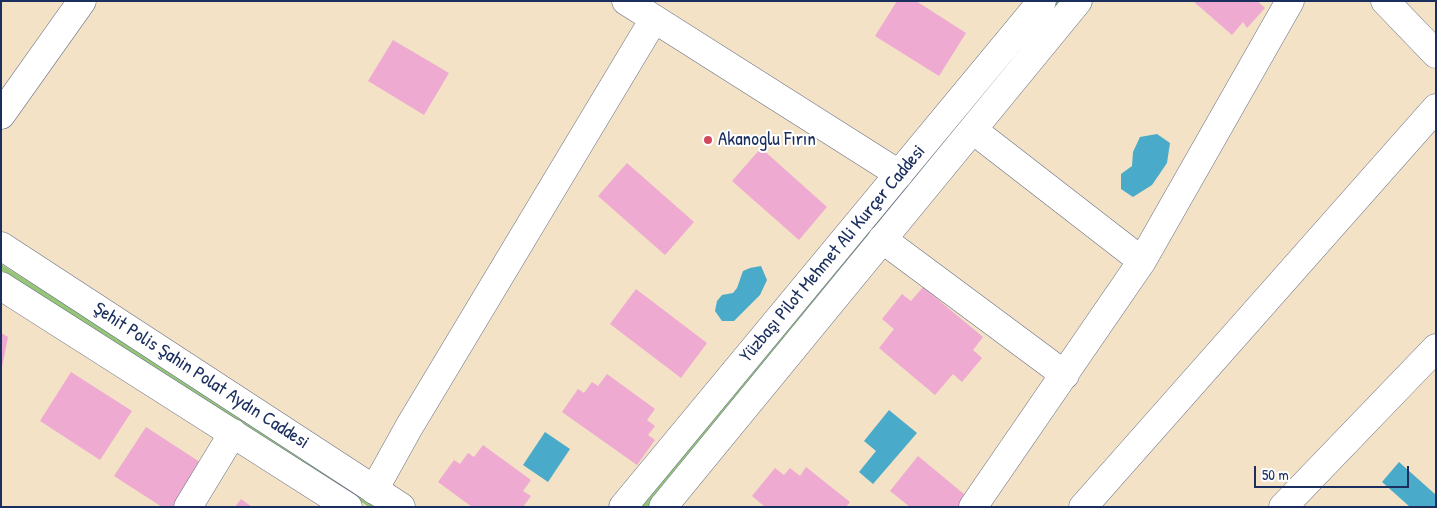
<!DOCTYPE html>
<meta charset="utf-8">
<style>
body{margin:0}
#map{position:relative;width:1437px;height:508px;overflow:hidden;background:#f3e2c6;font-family:"Patrick Hand",sans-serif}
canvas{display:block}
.frame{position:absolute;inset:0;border:2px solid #1b2f5e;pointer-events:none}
.scale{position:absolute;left:1254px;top:466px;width:155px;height:22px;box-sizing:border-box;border:2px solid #1b2f5e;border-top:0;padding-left:6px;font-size:15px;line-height:18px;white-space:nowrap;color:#1b2f5e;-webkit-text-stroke:4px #fff;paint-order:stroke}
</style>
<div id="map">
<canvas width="1437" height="508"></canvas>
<div class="frame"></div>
<div class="scale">50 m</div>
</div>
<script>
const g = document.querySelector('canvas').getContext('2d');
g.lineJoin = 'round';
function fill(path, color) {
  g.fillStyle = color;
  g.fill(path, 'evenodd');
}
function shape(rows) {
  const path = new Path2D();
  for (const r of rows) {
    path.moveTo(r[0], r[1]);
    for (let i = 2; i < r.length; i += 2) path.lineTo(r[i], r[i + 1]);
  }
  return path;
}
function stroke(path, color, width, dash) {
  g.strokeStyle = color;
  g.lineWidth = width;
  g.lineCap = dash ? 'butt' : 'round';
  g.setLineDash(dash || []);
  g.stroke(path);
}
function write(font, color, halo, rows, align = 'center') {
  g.font = font + ' "Patrick Hand",sans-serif';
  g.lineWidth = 4;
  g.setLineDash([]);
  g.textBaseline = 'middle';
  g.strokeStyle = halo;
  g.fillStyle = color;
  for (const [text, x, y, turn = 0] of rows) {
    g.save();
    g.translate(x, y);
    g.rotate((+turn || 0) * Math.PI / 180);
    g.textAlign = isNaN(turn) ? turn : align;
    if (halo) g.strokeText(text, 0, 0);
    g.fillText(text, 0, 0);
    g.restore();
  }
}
const green = shape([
 [1056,1,1065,1,649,507,641,507],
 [1,264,161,365,380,507,369,507,1,270]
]);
const water = shape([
 [1157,134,1170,143,1167,163,1152,185,1133,197,1121,189,1121,174,1132,166,1133,152,1140,137],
 [761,266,767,280,760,295,734,321,722,321,715,311,717,301,722,295,733,293,737,288,743,271,750,268],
 [889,410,917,433,873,484,859,472,876,451,864,441],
 [545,432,570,449,548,482,523,465],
 [1399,462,1436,495,1436,507,1410,507,1382,482]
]);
const building = shape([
 [897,1,916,1,966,33,939,76,875,36],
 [1193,1,1257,1,1265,8,1247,28,1243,22,1232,35],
 [393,40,449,73,424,115,368,81],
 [761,148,827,207,799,240,732,181],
 [627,163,694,222,665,255,598,196],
 [923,287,983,337,973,350,982,358,962,382,953,374,935,395,879,348,894,329,882,319,902,294,911,301],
 [636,289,707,343,681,378,610,324],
 [1,333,8,337,2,367,1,367],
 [71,372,132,411,100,460,40,421],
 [607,374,655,409,647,420,655,426,648,435,655,440,637,465,562,412,578,389,584,393,592,382,598,386],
 [146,427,206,466,180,507,162,507,114,476],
 [483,445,531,480,523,491,531,496,523,507,472,507,438,482,454,460,460,464,468,453,474,457],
 [918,456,970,499,964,507,910,507,890,491],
 [806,467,850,502,846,507,765,507,752,496,775,468,784,475,790,468,800,476],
 [241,499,252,507,235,507]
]);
const minor = shape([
 [626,1,899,174],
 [1,115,82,1],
 [973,130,1142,261],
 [882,239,1065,375],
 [374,490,409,427,654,19],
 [188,507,233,433],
 [973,507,1142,261,1290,1],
 [1083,507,1436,108],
 [1283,507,1436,348]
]);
const major = shape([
 [1385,1,1436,54],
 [1,246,401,507],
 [1,286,348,507],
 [623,507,1042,1],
 [663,507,1078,1]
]);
const markers = [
 [708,140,5,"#d1495b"]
];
const poiNames = [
 ["Akanoglu Fırın",718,140]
];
const streetNames = [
 ["Yüzbaşı Pilot Mehmet Ali Kurçer Caddesi",833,254,-50],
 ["Şehit Polis Şahin Polat Aydın Caddesi",201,376,33]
];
fill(green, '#95c777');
fill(water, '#4aaac9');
fill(building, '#eeaad1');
stroke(minor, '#676e82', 29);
stroke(major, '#676e82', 29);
stroke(minor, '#fff', 28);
stroke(major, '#fff', 28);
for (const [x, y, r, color] of markers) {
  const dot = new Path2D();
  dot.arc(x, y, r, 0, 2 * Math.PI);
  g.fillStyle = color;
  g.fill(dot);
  stroke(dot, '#fff', 2);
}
write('19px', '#1b2f5e', '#fff', poiNames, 'left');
write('19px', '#1b2f5e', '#fff', streetNames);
</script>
